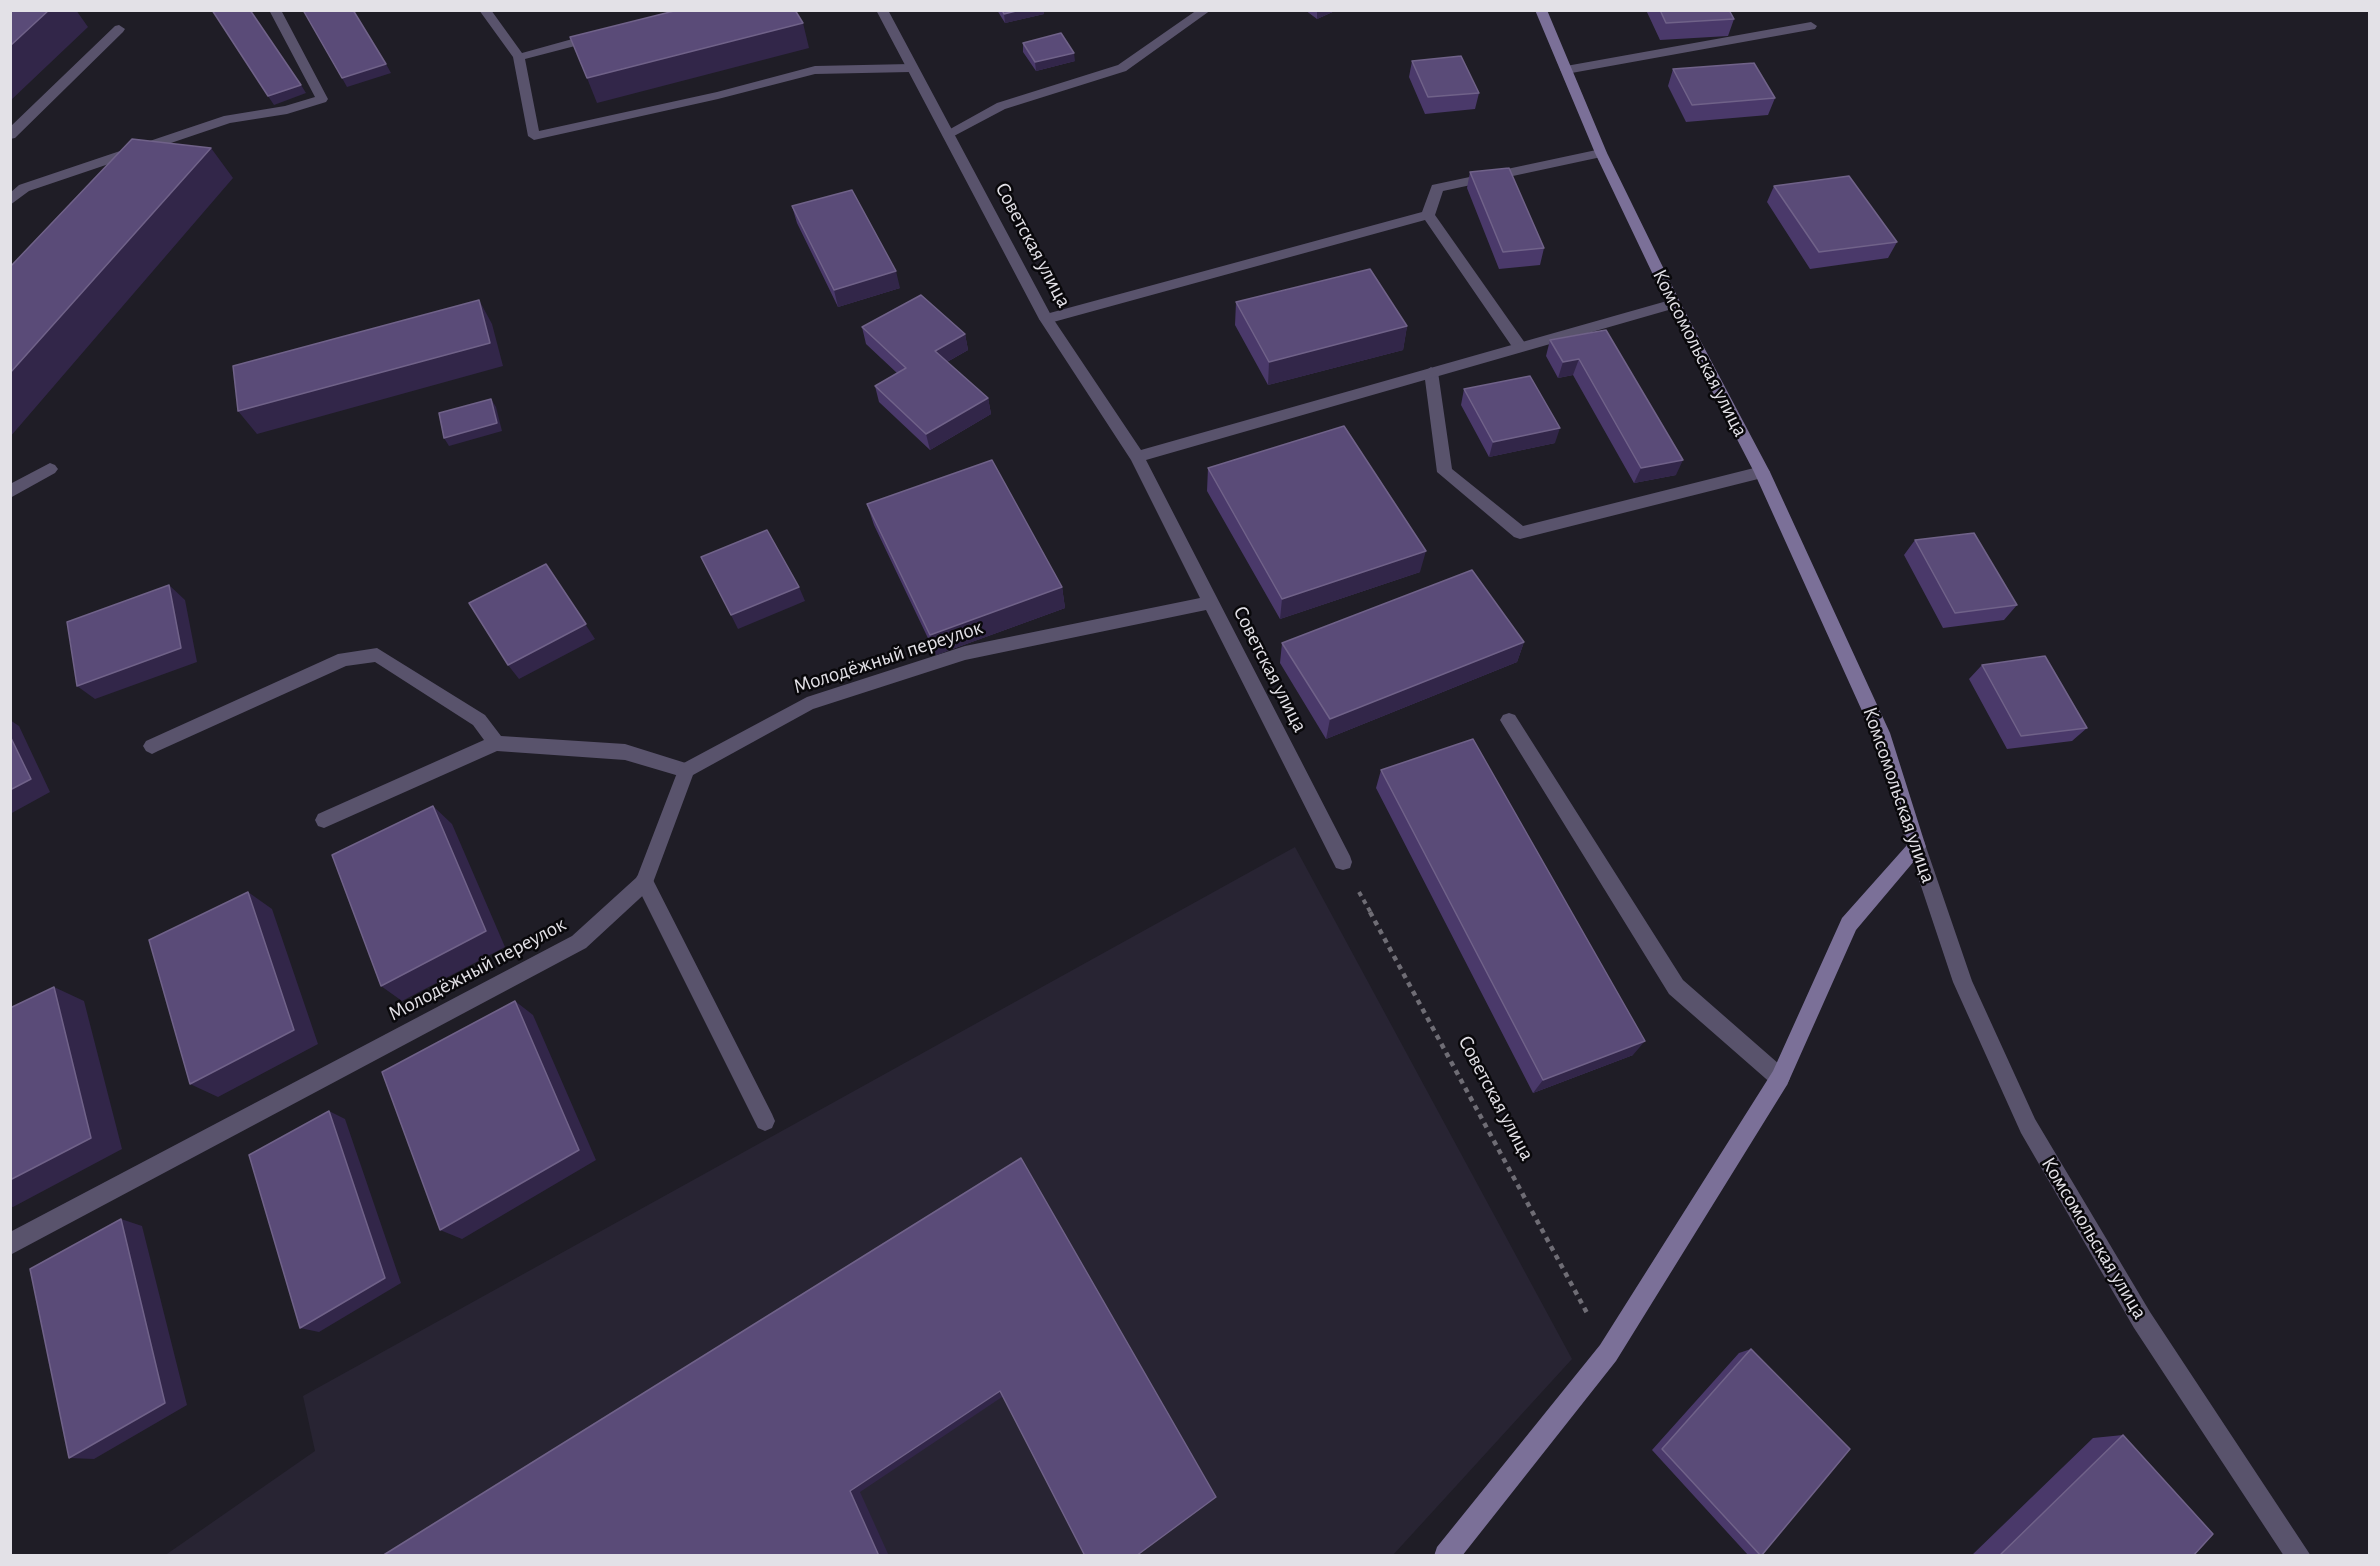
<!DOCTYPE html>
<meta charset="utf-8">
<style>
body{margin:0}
#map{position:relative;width:2380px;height:1566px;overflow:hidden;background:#1f1d26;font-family:"Alegreya Sans",sans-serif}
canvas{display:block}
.frame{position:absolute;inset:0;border:12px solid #e3e1e7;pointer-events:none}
</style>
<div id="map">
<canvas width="2380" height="1566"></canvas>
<div class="frame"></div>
</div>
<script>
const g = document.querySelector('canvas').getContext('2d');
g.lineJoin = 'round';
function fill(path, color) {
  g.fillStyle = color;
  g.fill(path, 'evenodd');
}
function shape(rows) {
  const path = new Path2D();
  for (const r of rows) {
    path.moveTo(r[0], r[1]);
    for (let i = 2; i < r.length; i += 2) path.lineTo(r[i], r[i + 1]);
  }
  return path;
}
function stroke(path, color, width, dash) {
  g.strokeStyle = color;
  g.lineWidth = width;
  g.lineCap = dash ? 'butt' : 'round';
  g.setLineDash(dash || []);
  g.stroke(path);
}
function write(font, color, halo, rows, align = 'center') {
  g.font = font + ' "Alegreya Sans",sans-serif';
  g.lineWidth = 5;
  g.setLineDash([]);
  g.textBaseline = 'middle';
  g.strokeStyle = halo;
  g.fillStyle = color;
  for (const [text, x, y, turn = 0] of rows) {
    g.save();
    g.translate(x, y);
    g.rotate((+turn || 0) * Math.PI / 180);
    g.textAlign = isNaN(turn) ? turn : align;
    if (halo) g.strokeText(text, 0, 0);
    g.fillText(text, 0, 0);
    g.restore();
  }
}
const built = shape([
 [1295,847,1572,1359,1393,1555,164,1556,315,1451,303,1396]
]);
const pathFar1 = shape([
 [1359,892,1371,913]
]);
const path = shape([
 [1370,912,1587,1313]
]);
const lane = shape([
 [269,10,281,10,328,99,326,102,287,114,230,123,29,191,10,205,10,193,19,185,224,116,285,106,315,97,269,10],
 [479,10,491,10,522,53,594,33,600,37,598,40,525,59,539,131,717,92,815,66,910,64,916,68,910,72,815,74,718,99,534,140,528,136,513,57,479,10],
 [1197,10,1211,10,1126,71,1005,109,954,136,944,136,943,133,997,103,1118,65,1197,10],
 [1811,22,1817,26,1815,29,1566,74,1560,70,1566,66,1811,22],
 [119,25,125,29,123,32,15,138,10,139,10,127,115,26,119,25],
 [1601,149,1607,153,1606,156,1443,191,1435,215,1525,343,1527,347,1525,351,1515,351,1425,220,1046,324,1039,319,1046,314,1422,212,1432,185,1601,149],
 [1431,367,1438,372,1452,469,1523,526,1762,466,1767,468,1770,472,1767,476,1762,478,1520,539,1514,537,1437,472,1424,372,1431,367],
 [50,463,55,465,58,469,55,473,10,498,10,484,50,463],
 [377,648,485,715,501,736,625,744,692,765,695,770,692,775,686,778,625,760,497,751,324,828,318,826,315,820,318,814,484,740,473,725,375,662,346,666,158,751,152,754,146,751,143,746,146,741,338,654,377,648],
 [1509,713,1515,715,1683,980,1787,1071,1790,1078,1787,1085,1780,1088,1773,1085,1669,994,1503,725,1500,720,1503,715,1509,713],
 [644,873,651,876,772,1114,775,1121,772,1128,765,1131,758,1128,635,882,637,876,644,873]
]);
const street = shape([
 [876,10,888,10,1052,317,1141,450,1674,299,1681,304,1679,307,1146,460,1350,856,1352,862,1350,868,1343,870,1336,868,1206,610,965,660,813,709,693,775,651,888,586,948,10,1255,10,1232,572,936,637,877,680,765,807,697,965,646,1200,598,1131,460,1039,319,876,10],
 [1917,839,1924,841,1926,847,1972,981,2035,1119,2150,1312,2311,1556,2284,1556,2134,1328,2021,1133,1953,982,1908,847,1910,841,1917,839]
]);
const secondary = shape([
 [1535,10,1547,10,1607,153,1681,304,1770,472,1890,733,1926,847,1856,930,1787,1085,1616,1361,1462,1556,1434,1556,1437,1547,1600,1345,1773,1071,1842,918,1907,845,1872,733,1754,472,1667,304,1595,153,1535,10]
]);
const wall = shape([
 [997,10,1043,10,1044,14,1005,23],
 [1305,10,1337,10,1317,19],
 [1646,10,1729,10,1734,19,1728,36,1660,40],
 [1023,43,1075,61,1036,71,1023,52],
 [1412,61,1479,93,1475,109,1425,114,1409,77],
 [1673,69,1775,98,1768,115,1686,122,1668,86],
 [1470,172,1544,248,1540,265,1499,269,1467,188],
 [1774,186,1897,242,1888,258,1810,269,1767,202],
 [792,206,900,288,838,307,797,223],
 [1236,302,1407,326,1403,350,1268,385,1235,325],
 [862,327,965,334,968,350,947,362,988,398,991,414,930,450,879,402,875,386,897,373,866,344],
 [1606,330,1676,475,1634,483,1573,375,1558,378,1546,356,1550,340],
 [1464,389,1555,443,1489,457,1461,405],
 [1208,468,1420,572,1280,619,1207,491],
 [867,504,1062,587,1065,608,936,655,874,525],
 [1915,540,2017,605,2004,620,1943,628,1904,555],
 [1524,642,1517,662,1326,739,1280,663,1282,643],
 [1982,665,2087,728,2072,741,2007,749,1969,679],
 [1381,770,1633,1055,1533,1093,1376,788],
 [1751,1349,1761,1556,1748,1555,1652,1450,1739,1353],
 [2123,1435,2193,1556,1971,1556,2093,1438]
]);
const shadedWall = shape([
 [49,10,76,10,88,27,10,101,10,46],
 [1020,10,1043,10,1044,14,1005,23,1004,14],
 [1317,10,1337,10,1317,19],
 [803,23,809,48,597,103,587,78],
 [1074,53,1075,61,1036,71,1035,62],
 [386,64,391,73,347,87,342,78],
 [301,85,306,93,274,105,268,96],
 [211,148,233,178,10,437,10,373],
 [896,271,900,288,838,307,834,290],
 [479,300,492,324,503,366,257,434,238,411],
 [1407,326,1403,350,1268,385,1269,362],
 [965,334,968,350,938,367,935,351],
 [1579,359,1573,375,1558,378,1563,362],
 [988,398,991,414,930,450,926,434],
 [491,399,496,407,502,431,449,446,444,438],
 [1560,428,1555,443,1489,457,1493,442],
 [1683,460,1676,475,1634,483,1641,468],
 [1426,551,1420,572,1280,619,1282,599],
 [546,564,595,639,519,679,508,665],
 [169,585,185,600,197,662,95,699,77,686],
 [799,587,805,601,738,629,731,615],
 [1062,587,1065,608,936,655,930,635],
 [1524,642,1517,662,1326,739,1330,719],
 [10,720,19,726,50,792,10,814],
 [433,806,452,824,505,947,402,1001,381,986],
 [248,892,272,909,318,1044,218,1097,190,1084],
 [54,987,84,1001,122,1149,13,1207,10,1206,10,1180],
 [515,1001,533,1015,596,1160,462,1239,440,1230],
 [1645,1041,1633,1055,1533,1093,1543,1080],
 [329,1111,345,1119,401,1283,319,1332,300,1328],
 [121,1219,142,1226,187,1405,94,1459,69,1458],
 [1000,1391,1005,1395,860,1492,889,1556,879,1556,850,1491]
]);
const building = shape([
 [10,10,49,10,10,46,10,10],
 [212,10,250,10,301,85,268,96,212,10],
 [303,10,353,10,386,64,342,78,303,10],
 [678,10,795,10,803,23,587,78,570,37,678,10],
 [1002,10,1020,10,1004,14,1002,10],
 [1660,10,1729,10,1734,19,1666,23,1660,10],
 [1061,33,1074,53,1035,62,1023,43,1061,33],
 [1461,56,1479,93,1428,97,1412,61,1461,56],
 [1754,63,1775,98,1692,105,1673,69,1754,63],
 [132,139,211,148,10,373,10,267,132,139],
 [1509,168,1544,248,1503,252,1470,172,1509,168],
 [1849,176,1897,242,1819,252,1774,186,1849,176],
 [852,190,896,271,834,290,792,206,852,190],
 [1370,269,1407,326,1269,362,1236,302,1370,269],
 [921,295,965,334,935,351,988,398,926,434,875,386,906,368,862,327,921,295],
 [479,300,490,343,238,411,233,366,479,300],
 [1606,330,1683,460,1641,468,1579,359,1563,362,1550,340,1606,330],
 [1530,376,1560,428,1493,442,1464,389,1530,376],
 [491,399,497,423,444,438,439,413,491,399],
 [1344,426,1426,551,1282,599,1208,468,1344,426],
 [992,460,1062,587,930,635,867,504,992,460],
 [767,530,799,587,731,615,701,557,767,530],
 [1974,533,2017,605,1955,613,1915,540,1974,533],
 [546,564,586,624,508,665,469,603,546,564],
 [1472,570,1524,642,1330,719,1282,643,1472,570],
 [169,585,181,648,77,686,67,622,169,585],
 [2045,656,2087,728,2021,736,1982,665,2045,656],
 [10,736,31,779,10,790,10,736],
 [1473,739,1645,1041,1543,1080,1381,770,1473,739],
 [433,806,486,931,381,986,332,855,433,806],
 [248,892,294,1030,190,1084,149,940,248,892],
 [54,987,91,1138,10,1180,10,1008,54,987],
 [515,1001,579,1150,440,1230,382,1072,515,1001],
 [329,1111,385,1278,300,1328,249,1155,329,1111],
 [1021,1158,1216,1497,1136,1556,1085,1556,1000,1391,850,1491,879,1556,382,1556,1021,1158],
 [121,1219,165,1403,69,1458,30,1269,121,1219],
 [1751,1349,1850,1449,1761,1556,1662,1449,1751,1349],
 [2123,1435,2213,1534,2193,1556,1999,1556,2123,1435]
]);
const streetNames = [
 ["Советская улица",1033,245,62],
 ["Комсомольская улица",1700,353,63],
 ["Молодёжный переулок",888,657,-18],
 ["Советская улица",1270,669,63],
 ["Комсомольская улица",1899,795,71],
 ["Молодёжный переулок",477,969,-28],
 ["Советская улица",1496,1098,62],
 ["Комсомольская улица",2094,1238,59]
];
fill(built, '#282433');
stroke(pathFar1, '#6f6d75', 4, [4.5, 4.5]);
stroke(path, '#6f6d75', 4.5, [5, 5]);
fill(lane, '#59536c');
fill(street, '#59536c');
fill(secondary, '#7b7098');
fill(wall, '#4a396a');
fill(shadedWall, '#322649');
fill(building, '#5a4b78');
stroke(building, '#706289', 1.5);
write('21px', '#e3e1e7', '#09080b', streetNames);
</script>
